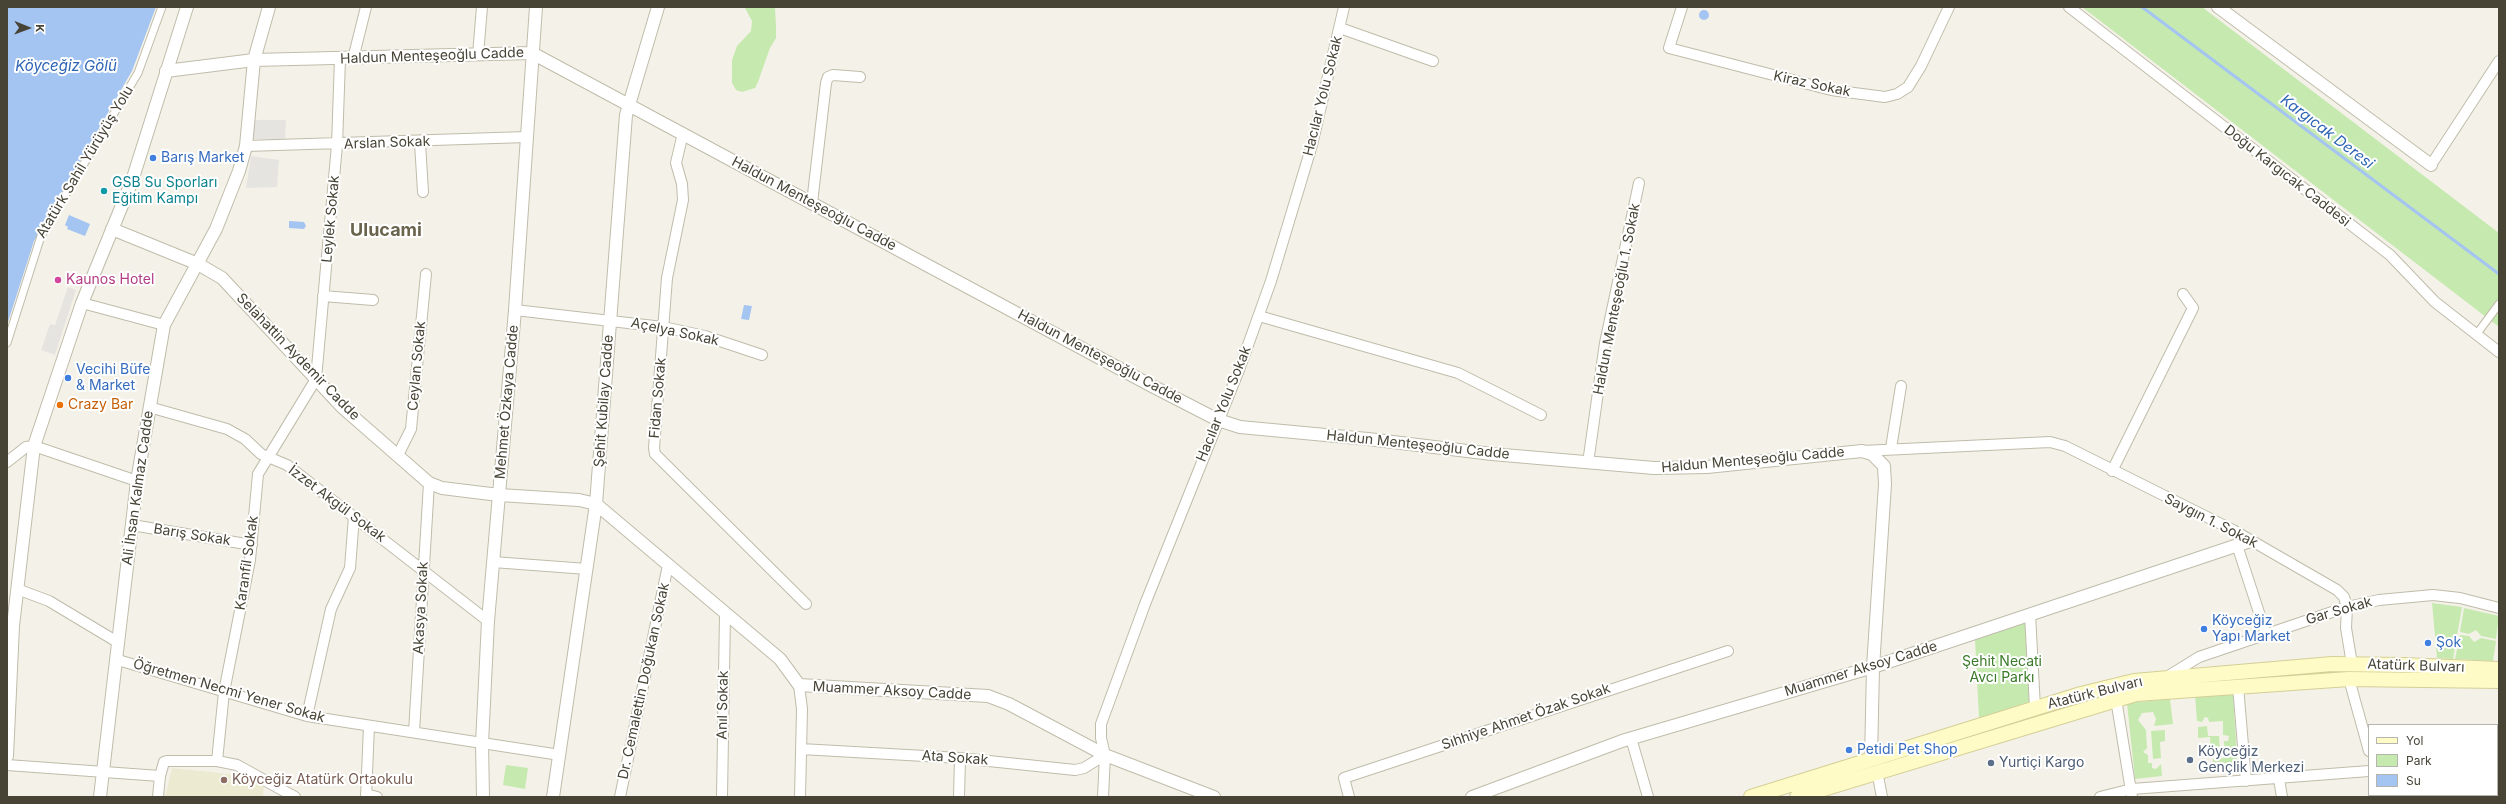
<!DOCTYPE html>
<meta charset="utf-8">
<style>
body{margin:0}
#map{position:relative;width:2506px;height:804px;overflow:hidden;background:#f4f2e8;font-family:Inter,sans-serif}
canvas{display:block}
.frame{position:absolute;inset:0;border:8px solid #474436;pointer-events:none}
.legend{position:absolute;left:2368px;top:724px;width:130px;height:72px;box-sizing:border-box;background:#fff;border:1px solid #b5b4af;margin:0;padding:5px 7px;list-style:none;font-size:12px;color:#474436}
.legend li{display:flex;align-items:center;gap:8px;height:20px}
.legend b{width:20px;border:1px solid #b5b4af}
.north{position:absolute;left:8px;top:8px;width:40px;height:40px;-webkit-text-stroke:3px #fff;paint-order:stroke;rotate:91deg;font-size:11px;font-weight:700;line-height:16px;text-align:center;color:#474436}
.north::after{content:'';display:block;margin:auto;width:14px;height:18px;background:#474436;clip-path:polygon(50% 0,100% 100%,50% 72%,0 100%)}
</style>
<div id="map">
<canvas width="2506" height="804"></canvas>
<div class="frame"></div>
<ul class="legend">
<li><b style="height:5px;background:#fffbc7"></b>Yol</li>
<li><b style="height:11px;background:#c6e9b0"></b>Park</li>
<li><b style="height:11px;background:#a4c4f1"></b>Su</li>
</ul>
<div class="north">K</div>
</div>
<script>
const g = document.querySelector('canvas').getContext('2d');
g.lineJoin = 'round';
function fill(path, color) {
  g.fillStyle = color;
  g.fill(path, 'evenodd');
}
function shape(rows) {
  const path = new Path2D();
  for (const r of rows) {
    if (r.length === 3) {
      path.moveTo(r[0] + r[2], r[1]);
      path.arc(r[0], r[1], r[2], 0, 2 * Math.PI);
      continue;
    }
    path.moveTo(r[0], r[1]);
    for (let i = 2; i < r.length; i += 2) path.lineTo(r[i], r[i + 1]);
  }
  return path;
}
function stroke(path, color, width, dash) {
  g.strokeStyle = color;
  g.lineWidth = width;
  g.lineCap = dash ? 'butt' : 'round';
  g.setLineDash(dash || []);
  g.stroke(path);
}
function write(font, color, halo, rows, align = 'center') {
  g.font = font + ' Inter,sans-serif';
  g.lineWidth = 4;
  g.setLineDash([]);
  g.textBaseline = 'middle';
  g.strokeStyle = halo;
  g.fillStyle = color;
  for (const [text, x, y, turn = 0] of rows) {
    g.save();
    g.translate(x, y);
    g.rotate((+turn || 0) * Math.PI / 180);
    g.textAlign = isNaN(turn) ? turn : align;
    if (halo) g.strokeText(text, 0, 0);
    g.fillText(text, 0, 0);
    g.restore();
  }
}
const education = shape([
 [172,768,239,775,264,785,263,797,165,797]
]);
const green = shape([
 [740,7,775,7,776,27,776,38,770,48,758,82,755,88,742,92,736,90,732,83,732,60,737,46,751,31,752,21,745,8],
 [2082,7,2202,7,2499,233,2499,327],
 [2432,603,2462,607,2453,659,2437,658],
 [2464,608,2499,616,2496,639,2481,636,2476,630,2469,634,2460,632],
 [2026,622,2029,702,1979,718,1975,639],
 [2460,635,2469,636,2474,642,2481,638,2496,641,2493,661,2455,659],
 [2340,668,2340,671,2119,693,1887,764,1886,761,2104,692],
 [2233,693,2238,771,2212,772,2213,759,2225,758,2224,741,2228,741,2229,736,2223,735,2223,721,2209,722,2208,718,2205,717,2202,722,2197,721,2195,695],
 [2170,699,2173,724,2154,726,2156,719,2153,712,2142,713,2138,720,2146,730,2147,748,2143,752,2148,755,2148,763,2152,763,2152,768,2156,769,2161,764,2162,776,2135,779,2127,703],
 [2207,726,2208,736,2219,736,2220,755,2211,755,2210,737,2198,738,2198,727],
 [2165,730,2165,741,2160,742,2161,758,2153,759,2151,731],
 [506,765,528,768,525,789,503,785]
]);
const parking = shape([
 [253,120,286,120,285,140,253,139],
 [251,156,279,160,277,187,246,188],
 [68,287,76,290,55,355,41,350,50,324,55,325]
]);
const water = shape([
 [7,7,156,7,132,71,34,241,7,325],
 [1704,15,5],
 [69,215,90,224,85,236,67,229,68,227,65,225],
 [289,221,304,222,306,226,304,229,289,228],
 [744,305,752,306,749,320,741,319]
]);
const stream = shape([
 [2142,7,2499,274]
]);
const pedestrian = shape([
 [2476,335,2499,304],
 [7,343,41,236,138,73,162,7]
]);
const minor = shape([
 [1682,7,1669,48,1831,90,1885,97,1897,94,1908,87,1921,66,1949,7],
 [2069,7,2390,255,2435,302,2499,352],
 [1340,28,1433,61],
 [478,55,482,7],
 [353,59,366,7],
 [683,133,676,163,682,184,683,200,667,278,654,448,655,454,806,604],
 [420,143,423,192],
 [246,146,527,137],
 [2431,165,2499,61],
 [812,203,826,83,828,77,833,75,860,77],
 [323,296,373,300],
 [82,303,164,325],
 [515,310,663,327,705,336,762,355],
 [1259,316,1458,373,1541,415],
 [149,407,227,429,245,439,261,454,287,465,488,621],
 [1891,448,1901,386],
 [1862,451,2050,442,2065,446,2233,530,2337,590,2344,597,2347,607,2346,628,2352,664],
 [398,455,411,429,426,274],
 [7,462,26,447,34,446,137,481],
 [1588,463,1605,343,1639,183],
 [2112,471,2193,308,2183,294],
 [132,525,252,545],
 [2237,545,2266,634],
 [493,562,587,569],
 [17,589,49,601,119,643],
 [2030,614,2035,708],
 [118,660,307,716,560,755],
 [2165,678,2199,657,2347,607,2379,600,2433,595,2460,598,2499,608],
 [2349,679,2369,751],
 [799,685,802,709,800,797],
 [2238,686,2246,781],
 [2116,699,2132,797],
 [307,716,331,609,350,568,354,516],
 [414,732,429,483],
 [1631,738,1648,797],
 [801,749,960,758,1075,770,1084,768,1105,755],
 [2497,754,2499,754],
 [217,761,224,692,250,560,258,474,316,379,337,145,340,59],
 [7,765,160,776,164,762,167,761,217,761,237,765,295,797],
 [1877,771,1882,797],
 [2279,779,2282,797],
 [366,794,377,797],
 [2378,795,2378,797],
 [2456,795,2456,797],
 [158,797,160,776],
 [366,797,369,726],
 [620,797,668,565],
 [722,797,725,614],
 [959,797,960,758],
 [1103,797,1105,755,1101,738,1101,724,1145,604,1239,370,1271,281,1312,145,1344,7],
 [1349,797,1344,778,1728,651],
 [2100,797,2132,789,2369,771]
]);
const tertiary = shape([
 [2218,7,2431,165],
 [166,71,254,60,532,53,1152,386,1218,420,1240,427,1368,439,1492,454,1654,468,1707,467,1862,451,1872,454,1884,466,1885,484,1873,667,1871,760],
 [112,229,198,264,222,278,342,407,429,483,442,488,499,495,579,500,596,504,780,659,799,685,988,696,1009,704,1105,755,1214,797],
 [7,756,13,626,34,446,82,303,132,181,187,7],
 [100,797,137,481,164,325,216,229,239,171,246,146,254,60,269,7],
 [483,797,482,743,488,621,515,310,536,7],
 [553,797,596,504,626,115,658,7],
 [1472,797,1622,741,1873,667,2250,541]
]);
const secondary = shape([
 [1751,797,2081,694,2134,681,2332,664,2403,665,2499,669],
 [1797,797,2136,694,2349,679,2499,681]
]);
const markers = [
 [153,158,4,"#3f7fe0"],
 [104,191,4,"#0f9aa8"],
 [58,280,4,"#d1479c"],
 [68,378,4,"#3f7fe0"],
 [60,405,4,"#e8710a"],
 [2204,629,4,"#3f7fe0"],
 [2428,643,4,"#3f7fe0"],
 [1849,750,4,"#3f7fe0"],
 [2190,760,4,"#5c6f8a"],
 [1991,763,4,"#5c6f8a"],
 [224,780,4,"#8d6e63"]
];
const streetNames = [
 ["Haldun Menteşeoğlu Cadde",432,56,-2],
 ["Kiraz Sokak",1812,84,12],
 ["Hacılar Yolu Sokak",1323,96,-76],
 ["Arslan Sokak",387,143,-2],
 ["Atatürk Sahil Yürüyüş Yolu",85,162,-59],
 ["Doğu Kargıcak Caddesi",2287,176,38],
 ["Haldun Menteşeoğlu Cadde",814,204,28],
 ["Leylek Sokak",331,219,-85],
 ["Haldun Menteşeoğlu 1. Sokak",1617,299,-79],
 ["Açelya Sokak",675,332,12],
 ["Selahattin Aydemir Cadde",298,357,46],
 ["Haldun Menteşeoğlu Cadde",1100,357,28],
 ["Ceylan Sokak",417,366,-85],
 ["Fidan Sokak",658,398,-85],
 ["Şehit Kubilay Cadde",604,401,-86],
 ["Mehmet Özkaya Cadde",507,402,-85],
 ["Hacılar Yolu Sokak",1224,404,-68],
 ["Haldun Menteşeoğlu Cadde",1418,445,6],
 ["Haldun Menteşeoğlu Cadde",1753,460,-5],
 ["Ali İhsan Kalmaz Cadde",138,488,-82],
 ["İzzet Akgül Sokak",337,504,37],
 ["Saygın 1. Sokak",2211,521,27],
 ["Barış Sokak",192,535,9],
 ["Karanfil Sokak",247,563,-82],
 ["Akasya Sokak",421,608,-87],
 ["Gar Sokak",2339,611,-16],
 ["Atatürk Bulvarı",2416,666,2],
 ["Muammer Aksoy Cadde",1861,669,-17],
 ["Dr. Cemalettin Doğukan Sokak",644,681,-78],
 ["Öğretmen Necmi Yener Sokak",229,691,16],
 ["Muammer Aksoy Cadde",892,691,3],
 ["Atatürk Bulvarı",2095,693,-14],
 ["Anıl Sokak",723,705,-89],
 ["Sıhhiye Ahmet Özak Sokak",1526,717,-19],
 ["Ata Sokak",955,758,4]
];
const shopNames = [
 ["Barış Market",161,158],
 ["Vecihi Büfe",76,370],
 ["& Market",76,386],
 ["Köyceğiz",2212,621],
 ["Yapı Market",2212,637],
 ["Şok",2436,643],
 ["Petidi Pet Shop",1857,750]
];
const cultureNames = [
 ["GSB Su Sporları",112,183],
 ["Eğitim Kampı",112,199]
];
const hotelNames = [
 ["Kaunos Hotel",66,280]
];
const foodNames = [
 ["Crazy Bar",68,405]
];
const parkNames = [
 ["Şehit Necati",2002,662],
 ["Avcı Parkı",2002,678]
];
const serviceNames = [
 ["Köyceğiz",2198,752],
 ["Gençlik Merkezi",2198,768],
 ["Yurtiçi Kargo",1999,763]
];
const educationNames = [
 ["Köyceğiz Atatürk Ortaokulu",232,780]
];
const waterNames = [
 ["Köyceğiz Gölü",66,66],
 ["Kargıcak Deresi",2327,132,37]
];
const districtNames = [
 ["Ulucami",386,231]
];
fill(education, '#edead2');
fill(green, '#c6e9b0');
fill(parking, '#e5e4e0');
fill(water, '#a4c4f1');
stroke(stream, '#a4c4f1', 3);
stroke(pedestrian, '#c0bcaa', 9);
stroke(minor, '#c0bcaa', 12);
stroke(tertiary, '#c0bcaa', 14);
stroke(secondary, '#d4cf97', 16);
stroke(pedestrian, '#fff', 7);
stroke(minor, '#fff', 10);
stroke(tertiary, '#fff', 12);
stroke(secondary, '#fffbc7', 14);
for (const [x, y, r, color] of markers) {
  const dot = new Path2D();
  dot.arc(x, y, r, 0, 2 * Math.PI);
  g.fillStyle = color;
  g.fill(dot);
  stroke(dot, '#fff', 1.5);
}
write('14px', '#474436', '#fff', streetNames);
write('14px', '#366cbe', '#fff', shopNames, 'left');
write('14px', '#0d838f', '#fff', cultureNames, 'left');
write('14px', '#b23c85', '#fff', hotelNames, 'left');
write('14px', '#c56008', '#fff', foodNames, 'left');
write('14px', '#3a7a28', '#fff', parkNames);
write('14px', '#4e5e75', '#fff', serviceNames, 'left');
write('14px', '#785e54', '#fff', educationNames, 'left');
write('italic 15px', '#2e65b5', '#fff', waterNames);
write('bold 18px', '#6a644d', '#fff', districtNames);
</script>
